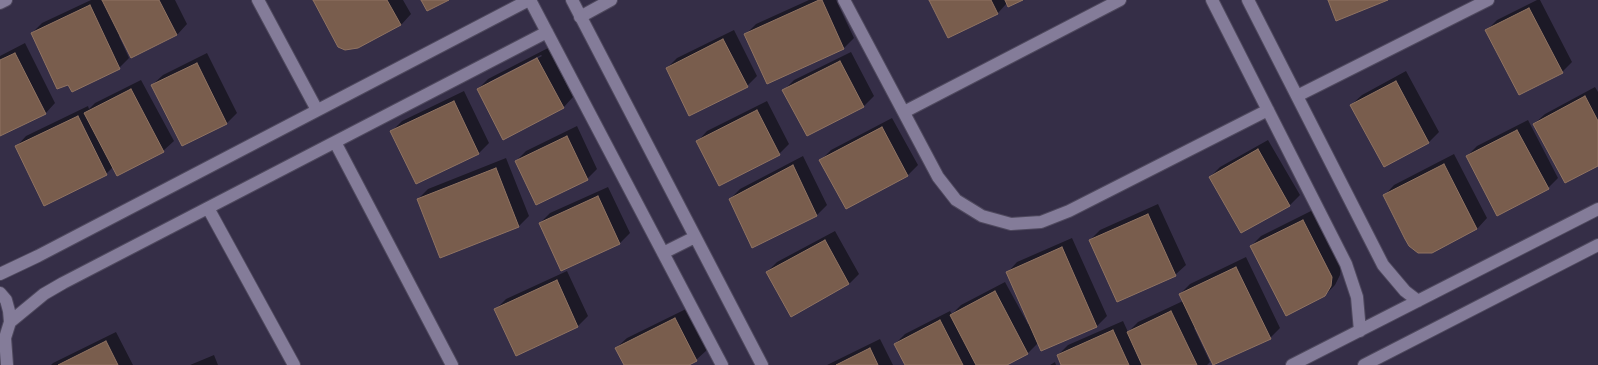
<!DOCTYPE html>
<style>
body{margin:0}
canvas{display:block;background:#352e47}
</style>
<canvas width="1598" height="365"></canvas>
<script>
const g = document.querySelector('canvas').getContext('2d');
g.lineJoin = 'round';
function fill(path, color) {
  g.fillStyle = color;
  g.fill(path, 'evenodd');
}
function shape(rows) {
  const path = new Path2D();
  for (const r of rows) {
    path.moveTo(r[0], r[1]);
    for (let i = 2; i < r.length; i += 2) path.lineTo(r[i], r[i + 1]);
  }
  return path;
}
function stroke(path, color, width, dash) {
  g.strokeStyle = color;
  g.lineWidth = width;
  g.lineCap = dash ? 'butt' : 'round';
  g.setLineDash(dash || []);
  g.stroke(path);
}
const shadow = shape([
 [91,0,175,0,187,24,177,35,132,57,121,36,119,36,129,58,119,68,32,33,42,23],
 [314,0,403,0,411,14,401,25],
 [809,0,836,0,854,38,844,48,746,34,756,24],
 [930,0,1021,0,1007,3,998,13,948,37],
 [1537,0,1540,0,1572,62,1562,72,1487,30,1497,20],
 [734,30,757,76,747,86,667,68,677,58],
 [25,43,55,103,45,114,0,135,0,56],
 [548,48,573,97,563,108,478,89,488,79],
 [541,55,542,56,489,84,489,82],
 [851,52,874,96,864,106,807,134,784,90,794,80],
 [207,53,237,113,227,123,182,145,152,85,163,75],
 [1406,71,1439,132,1429,142,1384,166,1351,105,1362,95],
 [141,80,174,141,163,151,113,167,106,174,16,147,26,136,88,106,89,109,95,103],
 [1595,87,1598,92,1598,164,1534,124,1545,114],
 [464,91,489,143,479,153,416,182,392,131,402,121],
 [767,101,789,144,779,154,697,142,707,131],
 [892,118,918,165,908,175,846,208,821,160,831,150],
 [1528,120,1558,178,1548,188,1467,156,1477,146],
 [577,126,597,169,587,179,516,161,526,151],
 [1268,140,1300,195,1290,205,1241,232,1210,177,1220,167],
 [1454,154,1487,218,1477,229,1384,196,1394,185],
 [803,156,827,205,817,215,753,247,730,199,740,189],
 [506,158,529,216,519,226,441,257,418,199,428,189],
 [608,187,630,233,620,243,561,270,540,223,550,213],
 [1158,204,1186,265,1175,275,1090,240,1100,230],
 [1313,210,1341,266,1340,275,1335,285,1324,296,1251,246,1261,236],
 [835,231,859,274,849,284,767,272,777,262],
 [1072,238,1107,316,1097,326,1041,350,1038,343,1028,353,1005,365,906,365,895,344,905,334,950,311,952,314,961,305,1005,282,1028,324,1030,324,1007,273,1017,262],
 [1246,257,1280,328,1270,338,1214,365,1196,328,1194,328,1210,362,1207,365,1062,365,1058,355,1068,345,1123,321,1128,332,1138,322,1183,301,1180,294,1190,284],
 [567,271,588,316,578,326,516,354,496,309,506,299],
 [686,309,707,350,696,360,687,365,625,365,616,348,627,338],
 [116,332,133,365,51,365,53,363],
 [880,339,893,365,827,365],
 [214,355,218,365,190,365],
 [1055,362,1056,365,1050,365]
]);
const building = shape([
 [102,0,159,0,177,35,131,58,102,0],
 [313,0,387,0,401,25,358,48,345,50,338,47,313,0],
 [421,0,449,0,427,11,421,0],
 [819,0,822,0,844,49,767,84,744,34,819,0],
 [929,0,991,0,998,14,948,38,929,0],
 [1005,0,1023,0,1008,7,1005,0],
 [1328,0,1388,0,1336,21,1328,0],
 [90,5,120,69,72,92,68,85,57,89,31,33,90,5],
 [1529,8,1563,73,1519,95,1485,30,1529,8],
 [723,39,748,87,689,116,666,68,723,39],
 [15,53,46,114,0,136,0,60,15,53],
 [537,58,564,108,503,140,477,89,537,58],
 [840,61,864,107,807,136,782,90,840,61],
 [197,63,227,124,182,146,151,85,197,63],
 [1396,81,1429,143,1384,167,1350,105,1396,81],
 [131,89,164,152,117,176,84,113,131,89],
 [1585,96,1598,121,1598,166,1565,183,1533,124,1585,96],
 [454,101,479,154,416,184,390,131,454,101],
 [757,110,780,155,719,186,696,141,757,110],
 [78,116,107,175,44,206,15,146,78,116],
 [882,127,908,176,846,209,819,160,882,127],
 [1517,130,1549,189,1497,216,1466,156,1517,130],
 [567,136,588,180,536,205,515,161,567,136],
 [1258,149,1290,206,1241,233,1209,177,1258,149],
 [1444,164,1477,229,1432,253,1418,253,1409,246,1405,239,1383,195,1444,164],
 [793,165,817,216,752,248,729,199,793,165],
 [496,168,519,227,440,258,417,199,496,168],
 [598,196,620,244,561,271,539,223,598,196],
 [1148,214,1176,276,1117,302,1089,240,1148,214],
 [1303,220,1332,277,1331,286,1325,296,1286,316,1250,246,1303,220],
 [825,240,849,284,791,317,766,272,825,240],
 [1062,247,1097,327,1041,351,1006,272,1062,247],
 [1236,267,1271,339,1213,365,1179,294,1236,267],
 [557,280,578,327,516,356,494,309,557,280],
 [995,291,1028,354,1007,365,976,365,950,315,995,291],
 [1171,311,1197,365,1142,365,1127,332,1171,311],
 [675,318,697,361,689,365,624,365,615,348,675,318],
 [940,320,963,365,905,365,894,344,940,320],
 [1113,330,1129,365,1061,365,1057,355,1113,330],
 [106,341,118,365,58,365,106,341],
 [870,348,878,365,836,365,870,348]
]);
const minor = shape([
 [258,0,317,110],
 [530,0,722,365],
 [572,0,762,365],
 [844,0,938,177,956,200,982,216,1011,224,1041,222,1069,211,1268,110],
 [1212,0,1346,264,1357,297,1360,331],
 [1248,0,1383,265,1405,291,1418,301],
 [0,3,6,0],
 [580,17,611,0],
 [1297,96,1488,0],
 [904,112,1120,0],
 [335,142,452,365],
 [208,208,294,365],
 [663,253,695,237],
 [0,274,38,256,529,0],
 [0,293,6,300,9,311,10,322,5,338,0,343],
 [10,322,44,294,63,283,547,32],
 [5,338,7,365],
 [1292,365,1598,209],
 [1364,365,1598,245]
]);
fill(shadow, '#0007');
fill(building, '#795d4d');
stroke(building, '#907362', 1);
stroke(minor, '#4f495e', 14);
stroke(minor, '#847c99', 12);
</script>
